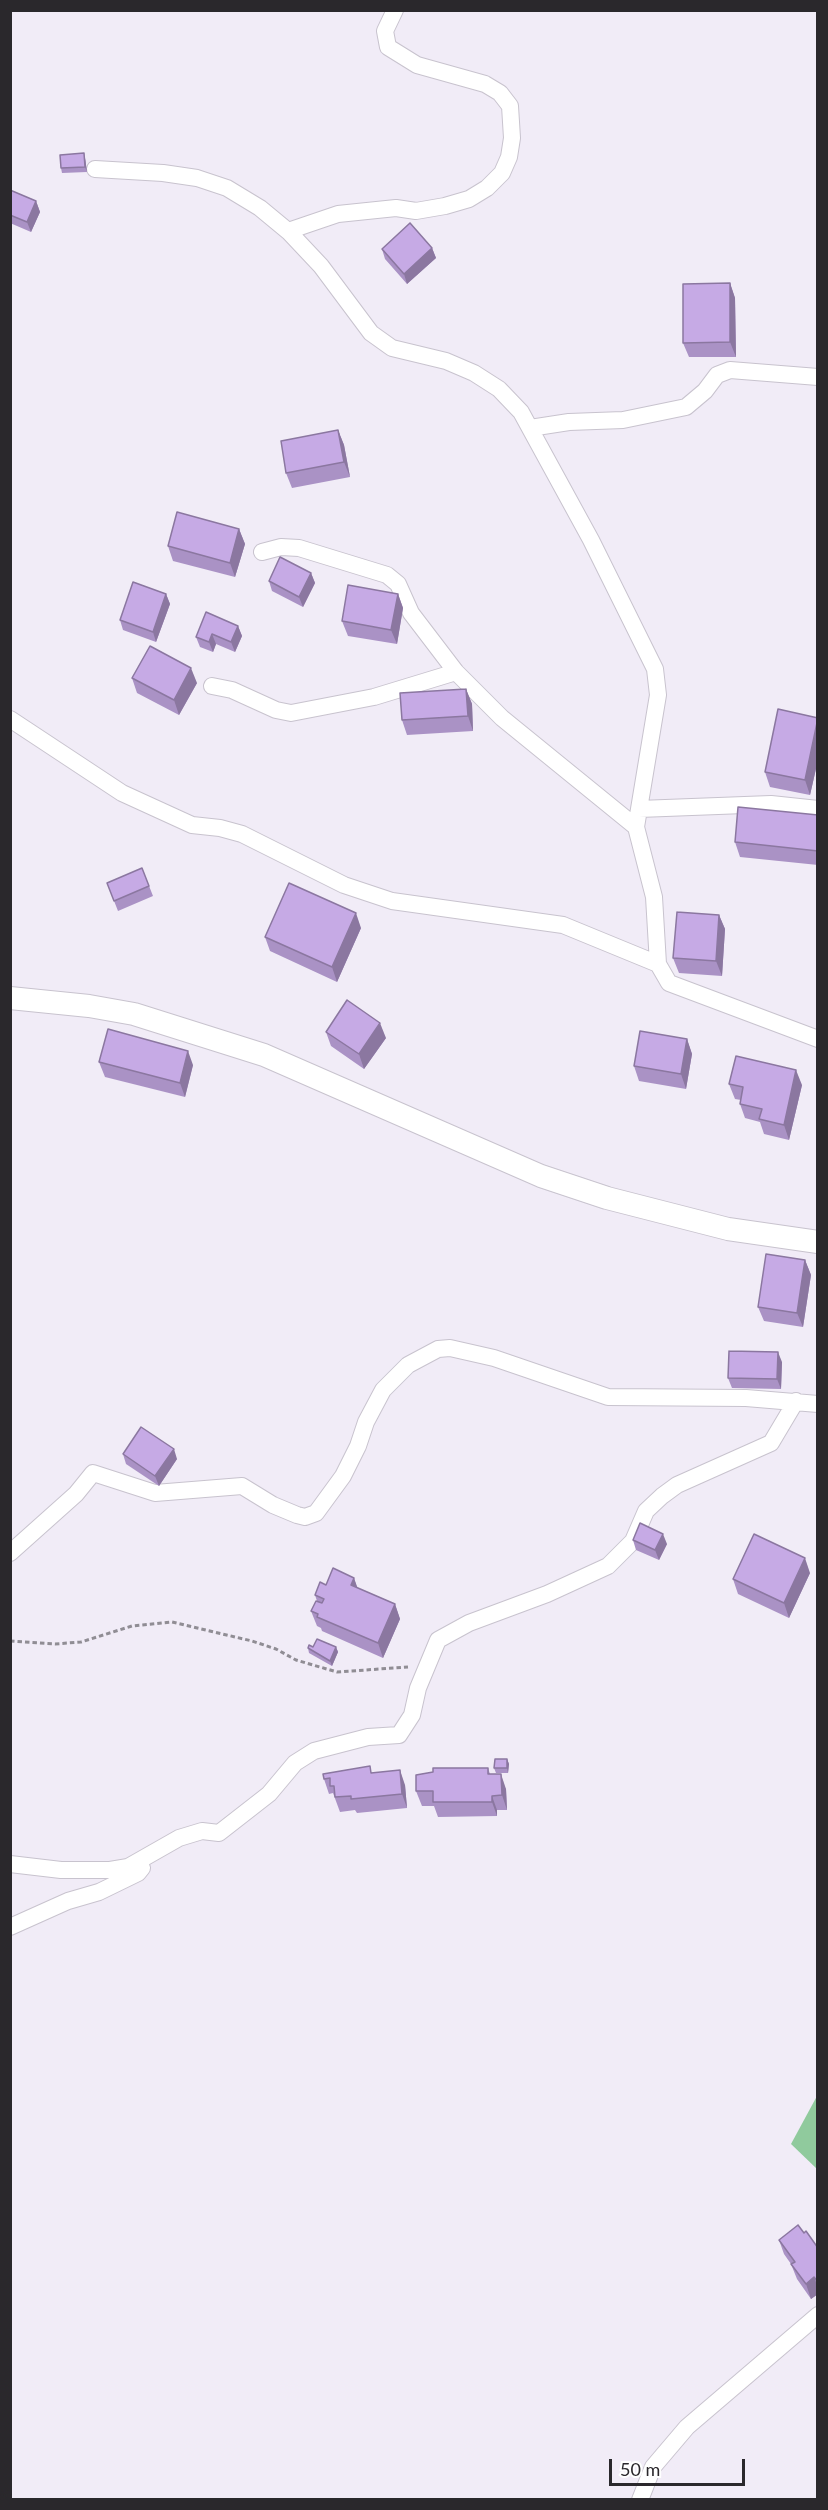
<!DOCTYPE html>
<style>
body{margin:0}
#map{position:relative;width:828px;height:2510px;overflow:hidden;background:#f1ecf7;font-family:Lato,sans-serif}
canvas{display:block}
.frame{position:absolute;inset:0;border:12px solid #2a282c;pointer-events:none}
.scale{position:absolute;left:609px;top:2459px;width:136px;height:27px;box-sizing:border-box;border:3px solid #2a282c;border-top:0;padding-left:8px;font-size:18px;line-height:21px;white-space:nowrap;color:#2a282c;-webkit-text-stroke:4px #fff;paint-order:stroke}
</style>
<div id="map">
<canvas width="828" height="2510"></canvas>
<div class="frame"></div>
<div class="scale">50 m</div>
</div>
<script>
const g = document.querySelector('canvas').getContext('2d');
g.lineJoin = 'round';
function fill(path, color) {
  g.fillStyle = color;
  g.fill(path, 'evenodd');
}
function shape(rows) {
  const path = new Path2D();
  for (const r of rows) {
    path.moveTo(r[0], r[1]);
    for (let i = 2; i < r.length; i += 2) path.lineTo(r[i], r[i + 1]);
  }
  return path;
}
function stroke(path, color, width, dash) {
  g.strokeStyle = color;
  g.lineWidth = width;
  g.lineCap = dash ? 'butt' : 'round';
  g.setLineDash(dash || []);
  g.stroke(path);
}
const forest = shape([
 [817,2096,817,2169,791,2144]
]);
const path = shape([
 [10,1641,55,1644,81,1642,132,1626,172,1622,252,1641,276,1649,296,1660,337,1672,408,1667]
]);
const street = shape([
 [95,169,163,173,197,178,227,188,260,208,289,232,321,266,371,333,392,348,446,361,474,373,499,389,521,412,591,540,655,669,658,695,636,827,654,897,658,964,669,983,818,1039],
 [288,231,338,214,396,208,416,211,445,206,469,199,487,188,502,173,509,157,512,138,510,106,500,93,485,84,417,65,388,47,385,31,395,10],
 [530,428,569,422,623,420,686,407,705,391,717,375,730,370,818,377],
 [262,552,281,547,299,548,387,575,398,584,411,613,456,672,502,718,636,827],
 [212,686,232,690,276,710,291,713,374,697,456,672],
 [10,719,122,793,192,825,220,828,242,834,344,885,392,901,563,925,658,964],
 [639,809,771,804,818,809],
 [10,1553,76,1494,93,1473,155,1493,242,1486,273,1505,297,1515,305,1517,316,1513,343,1476,358,1446,366,1422,383,1390,408,1365,438,1349,450,1348,494,1358,608,1397,746,1398,818,1404],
 [10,1864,61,1870,110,1870,128,1867,179,1838,202,1831,219,1833,269,1794,295,1763,314,1751,368,1737,399,1735,412,1715,418,1688,438,1640,469,1623,547,1594,608,1566,633,1541,646,1511,662,1496,677,1485,771,1443,796,1401],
 [10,1927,68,1901,99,1892,138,1873,142,1868],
 [640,2500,653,2467,687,2427,818,2315]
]);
const secondary = shape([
 [10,998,89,1006,134,1014,264,1055,541,1176,607,1198,728,1229,818,1242]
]);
const wall = shape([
 [85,158,87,172,62,173,61,168],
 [10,190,36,201,40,212,31,232,10,223],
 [432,248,436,258,407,284,385,259,382,249],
 [730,283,735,298,736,357,689,357,683,343],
 [338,430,344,445,350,477,292,488,286,473],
 [239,529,245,544,235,577,173,561,168,546],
 [311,573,315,583,303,607,272,591,269,581],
 [166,594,170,604,156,642,123,630,120,620],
 [398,594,403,608,397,644,348,636,342,621],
 [238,626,242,636,235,652,216,644,213,652,200,647,196,637],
 [132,678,197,683,179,715,137,693],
 [466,689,472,704,473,731,407,735,402,720],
 [818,718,818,760,810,795,770,787,765,772],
 [818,815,818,865,740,857,735,842],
 [142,868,153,896,118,911,107,883],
 [719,915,725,929,722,976,679,973,673,958],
 [361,928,337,982,270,951,265,937],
 [326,1032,386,1038,364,1069,331,1046],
 [687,1039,692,1054,686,1089,639,1081,634,1066],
 [99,1062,193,1065,185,1097,105,1077],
 [729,1084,802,1085,789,1140,764,1134,760,1122,745,1118,740,1104,741,1100,735,1099],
 [805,1260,811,1275,803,1327,764,1321,758,1307],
 [782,1362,781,1389,732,1388,728,1378],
 [123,1454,177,1459,159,1486,126,1464],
 [633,1540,667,1544,659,1560,636,1550],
 [810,1573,789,1618,738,1594,733,1579],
 [354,1578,357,1588,395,1604,400,1619,383,1658,322,1631,321,1628,317,1626,311,1611,317,1601,315,1595,326,1585],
 [313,1647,336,1647,338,1652,332,1666,309,1653,308,1648],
 [507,1759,509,1764,508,1773,496,1773,494,1768],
 [488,1768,490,1774,506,1789,507,1810,497,1810,497,1816,438,1817,434,1806,422,1806,416,1791],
 [373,1773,405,1785,407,1808,357,1813,355,1810,340,1812,333,1793,329,1794,324,1779],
 [804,2233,818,2248,818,2294,811,2299,797,2279,791,2264,784,2254,779,2240]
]);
const shadedWall = shape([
 [84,153,85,158,87,172,85,167],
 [36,201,40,212,31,232,27,222],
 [432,248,436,258,407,284,404,274],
 [730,283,735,298,736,357,730,342],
 [338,430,344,445,350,477,344,462],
 [239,529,245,544,235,577,230,563],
 [311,573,315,583,303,607,299,597],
 [166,594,170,604,156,642,153,632],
 [398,594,403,608,397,644,391,630],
 [238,626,242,636,235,652,231,642],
 [212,634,216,644,213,652,209,642],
 [191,668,197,683,179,715,174,700],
 [466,689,472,704,473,731,468,716],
 [818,720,818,760,810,795,805,780],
 [356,913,361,928,337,982,332,967],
 [719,915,725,929,722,976,716,961],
 [380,1023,386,1038,364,1069,359,1054],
 [687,1039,692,1054,686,1089,681,1074],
 [188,1051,193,1065,185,1097,180,1083],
 [796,1070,802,1085,789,1140,784,1125],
 [805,1260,811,1275,803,1327,797,1313],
 [778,1352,782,1362,781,1389,777,1379],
 [174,1449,177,1459,159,1486,155,1476],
 [663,1534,667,1544,659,1560,655,1550],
 [805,1558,810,1573,789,1618,784,1603],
 [354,1578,359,1592,351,1585],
 [395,1604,400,1619,383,1658,378,1643],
 [336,1647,338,1652,332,1666,330,1661],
 [507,1759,509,1764,508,1773,507,1768],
 [400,1770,405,1785,407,1808,402,1794],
 [501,1774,506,1789,507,1810,502,1795],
 [492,1796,497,1810,497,1816,492,1802],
 [814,2277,818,2287,818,2294,811,2299,806,2284]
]);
const building = shape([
 [84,153,85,167,61,168,60,155,84,153],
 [10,190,36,201,27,222,10,215,10,190],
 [410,223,432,248,404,274,382,249,410,223],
 [730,283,730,342,683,343,683,284,730,283],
 [338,430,344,462,286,473,281,441,338,430],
 [177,512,239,529,230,563,168,546,177,512],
 [280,557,311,573,299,597,269,581,280,557],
 [133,582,166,594,153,632,120,620,133,582],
 [348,585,398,594,391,630,342,621,348,585],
 [206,612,238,626,231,642,212,634,209,642,196,637,206,612],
 [150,646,191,668,174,700,132,678,150,646],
 [466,689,468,716,402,720,400,693,466,689],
 [778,709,818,718,805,780,765,772,778,709],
 [738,807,818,815,818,851,735,842,738,807],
 [142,868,149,886,114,901,107,883,142,868],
 [289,883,356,913,332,967,265,937,289,883],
 [677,912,719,915,716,961,673,958,677,912],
 [347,1000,380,1023,359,1054,326,1032,347,1000],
 [108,1029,188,1051,180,1083,99,1062,108,1029],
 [640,1031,687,1039,681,1074,634,1066,640,1031],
 [736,1056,796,1070,784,1125,759,1119,762,1109,740,1104,743,1087,729,1084,736,1056],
 [766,1254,805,1260,797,1313,758,1307,766,1254],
 [729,1351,778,1352,777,1379,728,1378,729,1351],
 [141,1427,174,1449,155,1476,123,1454,141,1427],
 [640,1523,663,1534,655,1550,633,1540,640,1523],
 [754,1534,805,1558,784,1603,733,1579,754,1534],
 [333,1568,354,1578,351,1585,395,1604,378,1643,317,1617,318,1614,311,1611,316,1601,322,1603,324,1599,315,1595,320,1582,326,1585,333,1568],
 [317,1639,336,1647,330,1661,308,1648,309,1645,313,1647,317,1639],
 [495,1759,507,1759,507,1768,494,1768,495,1759],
 [370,1766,371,1773,400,1770,402,1794,351,1799,351,1796,335,1797,334,1786,330,1786,330,1778,324,1779,323,1774,370,1766],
 [433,1768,488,1768,488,1774,501,1774,502,1795,492,1796,492,1802,433,1802,433,1791,416,1791,416,1775,433,1772,433,1768],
 [798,2225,804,2233,806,2231,818,2248,818,2282,814,2277,806,2284,791,2264,795,2262,779,2240,798,2225]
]);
fill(forest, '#90ca9d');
stroke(street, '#c8c3ce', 18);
stroke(secondary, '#c8c3ce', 24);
stroke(path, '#908d94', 3, [4.5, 3]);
stroke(street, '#fff', 16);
stroke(secondary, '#fff', 22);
fill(wall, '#aa92c5');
fill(shadedWall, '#8b77a0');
fill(building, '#c6aae5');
stroke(building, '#8b77a0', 1.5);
</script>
